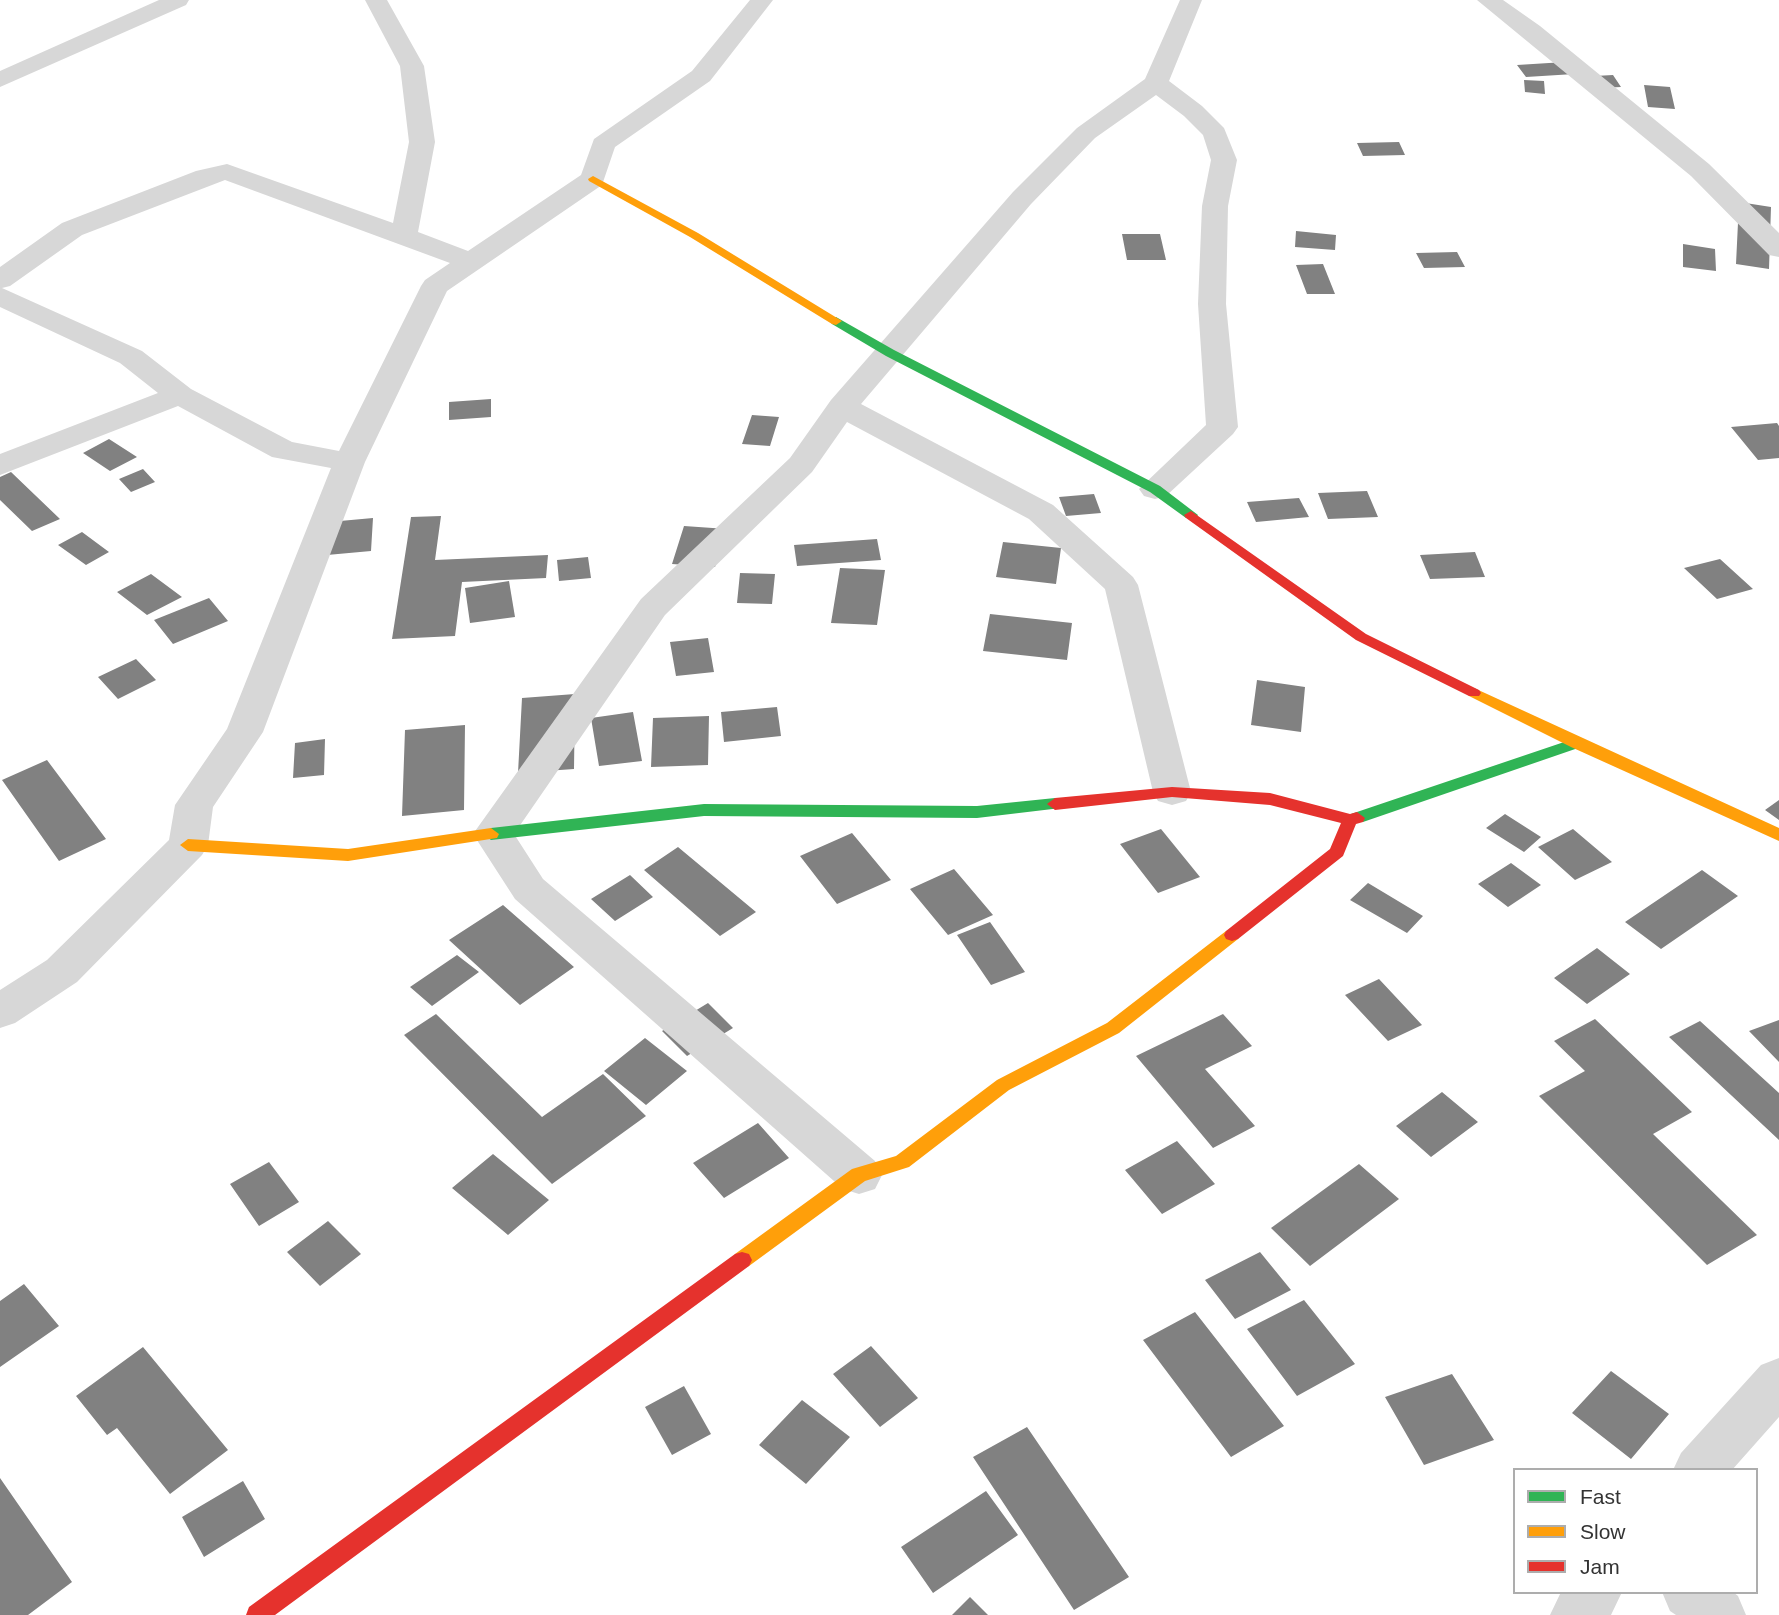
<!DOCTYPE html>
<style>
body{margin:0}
#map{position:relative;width:1779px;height:1615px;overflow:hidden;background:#fff;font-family:Arial,sans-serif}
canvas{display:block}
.legend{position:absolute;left:1513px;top:1468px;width:245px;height:126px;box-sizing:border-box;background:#fff;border:2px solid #adadad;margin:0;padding:9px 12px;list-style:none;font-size:21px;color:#333}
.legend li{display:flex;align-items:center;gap:14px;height:35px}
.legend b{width:35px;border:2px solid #adadad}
</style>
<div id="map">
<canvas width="1779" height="1615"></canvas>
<ul class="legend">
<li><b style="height:9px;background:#30b455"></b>Fast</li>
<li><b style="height:9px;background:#ff9f0a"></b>Slow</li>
<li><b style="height:9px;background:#e5322d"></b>Jam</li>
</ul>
</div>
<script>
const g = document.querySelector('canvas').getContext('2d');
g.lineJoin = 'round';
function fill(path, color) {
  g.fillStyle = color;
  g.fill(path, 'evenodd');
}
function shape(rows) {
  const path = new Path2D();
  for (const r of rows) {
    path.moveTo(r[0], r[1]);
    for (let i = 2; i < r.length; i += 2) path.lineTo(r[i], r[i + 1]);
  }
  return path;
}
const building = shape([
 [1565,62,1574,74,1526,77,1517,65],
 [1613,75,1621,87,1602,88,1595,76],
 [1524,80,1544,81,1545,94,1525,92],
 [1644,85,1670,87,1675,109,1648,107],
 [1399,142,1405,155,1363,156,1357,143],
 [1739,202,1771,207,1769,269,1736,264],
 [1296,231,1336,235,1335,250,1295,247],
 [1122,234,1160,234,1166,260,1127,260],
 [1683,244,1715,249,1716,271,1683,267],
 [1457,252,1465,267,1424,268,1416,253],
 [1323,264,1335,294,1307,294,1296,265],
 [491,399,491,417,449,420,449,402],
 [752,415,779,417,770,446,742,444],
 [1777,423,1779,426,1779,458,1758,460,1731,427],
 [109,439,137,457,110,471,83,453],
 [143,469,155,482,131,492,119,479],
 [11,472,60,519,32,531,0,500,0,477],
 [1367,491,1378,517,1328,519,1318,493],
 [1094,494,1101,513,1066,516,1059,497],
 [1299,498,1309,517,1256,522,1247,502],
 [441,516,435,560,548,555,546,578,462,582,455,636,392,639,411,517],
 [373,518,371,551,327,555,329,522],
 [684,526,727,529,715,567,672,564],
 [82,532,109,552,86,565,58,545],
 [877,539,881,560,797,566,794,545],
 [1003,542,1061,548,1056,584,996,577],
 [1475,552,1485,577,1430,579,1420,555],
 [588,557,591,578,559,581,557,560],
 [1720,559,1753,589,1717,599,1684,568],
 [840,568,885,570,877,625,831,623],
 [740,573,775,574,772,604,737,603],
 [151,574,182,597,147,615,117,592],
 [509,581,515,617,470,623,465,588],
 [209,598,228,621,173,644,154,620],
 [990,614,1072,623,1067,660,983,651],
 [708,638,714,672,676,676,670,642],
 [136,659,156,680,118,699,98,677],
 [1257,680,1305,687,1301,732,1251,725],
 [575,694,574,769,518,773,522,698],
 [777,707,781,736,724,742,721,712],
 [633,712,642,761,599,766,591,718],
 [709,716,708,765,651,767,653,718],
 [465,725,464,810,402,816,405,730],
 [325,739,324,775,293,778,295,743],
 [47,760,106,839,59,861,2,780],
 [1779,800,1779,820,1765,810],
 [1505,814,1541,837,1524,852,1486,828],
 [1161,829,1200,877,1158,893,1120,844],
 [1573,829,1612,862,1575,880,1538,847],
 [852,833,891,880,837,904,800,856],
 [678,847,756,912,720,936,644,870],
 [1511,863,1541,885,1508,907,1478,884],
 [954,869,993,915,948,935,910,889],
 [1702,870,1738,896,1661,949,1625,922],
 [630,875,653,897,615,921,591,899],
 [1368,883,1423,916,1407,933,1350,900],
 [503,905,574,967,520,1005,449,940],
 [990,922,1025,972,991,985,957,935],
 [1597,948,1630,974,1587,1004,1554,978],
 [457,955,479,972,432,1006,410,987],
 [1379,979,1422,1025,1388,1041,1345,995],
 [708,1003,733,1028,687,1056,662,1031],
 [436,1014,542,1117,603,1074,646,1116,552,1184,404,1035],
 [1223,1014,1252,1046,1205,1069,1255,1126,1213,1148,1136,1056],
 [1595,1019,1692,1112,1653,1134,1757,1235,1707,1265,1539,1096,1585,1071,1554,1041],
 [1779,1020,1779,1062,1749,1031],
 [1700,1021,1779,1093,1779,1140,1669,1037],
 [645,1038,687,1071,646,1105,604,1071],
 [1442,1092,1478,1122,1431,1157,1396,1126],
 [758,1123,789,1158,724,1198,693,1163],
 [1177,1141,1215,1184,1162,1214,1125,1170],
 [493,1154,549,1200,508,1235,452,1188],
 [269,1162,299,1202,259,1226,230,1184],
 [1359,1164,1399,1199,1310,1266,1271,1228],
 [328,1221,361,1254,320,1286,287,1252],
 [1260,1252,1291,1290,1235,1319,1205,1280],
 [24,1284,59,1326,0,1367,0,1301],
 [1304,1300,1355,1364,1297,1396,1247,1329],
 [1195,1312,1284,1426,1231,1457,1143,1340],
 [871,1346,918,1398,880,1427,833,1374],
 [143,1347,228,1450,170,1494,117,1428,107,1435,76,1396],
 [1611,1371,1669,1414,1631,1459,1572,1413],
 [1452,1374,1494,1440,1424,1465,1385,1397],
 [684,1386,711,1434,672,1455,645,1407],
 [802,1400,850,1437,806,1484,759,1445],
 [1027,1427,1129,1577,1074,1610,973,1457],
 [0,1478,72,1582,28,1615,0,1615],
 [243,1481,265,1519,204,1557,182,1517],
 [986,1491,1018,1535,933,1593,901,1547],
 [970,1597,988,1615,952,1615]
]);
const street = shape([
 [159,0,189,0,186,5,0,87,0,71,159,0],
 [365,0,387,0,424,66,435,142,418,232,468,251,581,175,594,139,692,71,750,0,773,0,710,81,615,147,602,185,447,291,365,462,263,732,213,807,208,845,202,855,77,982,15,1023,0,1028,0,990,47,960,169,840,175,805,227,729,331,468,272,457,178,406,0,475,0,454,158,393,120,363,0,307,0,267,62,223,196,171,227,164,393,223,409,142,400,66,365,0],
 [225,180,450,263,425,280,421,286,339,451,292,442,191,389,142,351,2,288,10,286,82,235,225,180],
 [1180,0,1202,0,1169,81,1202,106,1224,128,1237,160,1228,206,1226,304,1238,427,1233,434,1166,496,1155,499,1144,496,1139,489,1206,425,1198,304,1202,206,1211,160,1203,135,1184,116,1156,95,1095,138,1031,204,861,404,1053,505,1133,577,1138,585,1191,792,1186,801,1172,805,1158,801,1153,792,1105,589,1029,519,847,422,812,472,665,615,514,834,543,879,875,1161,882,1175,875,1189,859,1194,843,1189,515,899,473,834,641,599,790,458,831,400,1013,192,1077,128,1145,79,1180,0],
 [1477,0,1503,0,1540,26,1709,164,1779,233,1779,257,1769,255,1691,176,1477,0],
 [1779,1358,1779,1417,1732,1470,1673,1470,1681,1453,1761,1365,1779,1358],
 [1561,1592,1622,1592,1611,1615,1550,1615,1561,1592],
 [1662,1592,1733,1592,1738,1596,1746,1615,1676,1615,1670,1611,1662,1592]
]);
const fast = shape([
 [836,317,894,350,1160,486,1198,515,1196,518,1186,518,1150,492,886,356,832,324,830,321,836,317],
 [1576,738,1581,739,1584,743,1581,747,1363,822,1351,822,1349,818,1351,814,1576,738],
 [1055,798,1063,804,1061,808,977,818,704,816,491,840,483,834,491,828,704,804,977,806,1055,798]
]);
const slow = shape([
 [593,176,698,233,842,321,836,325,832,324,690,237,589,181,588,179,593,176],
 [1474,688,1779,828,1779,841,1571,747,1469,696,1467,693,1474,688],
 [491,828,499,834,497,838,348,861,188,851,180,845,188,839,348,849,491,828],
 [1232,929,1238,931,1240,935,1238,939,1119,1033,1009,1090,909,1167,865,1181,749,1266,742,1268,735,1266,732,1260,735,1254,852,1169,896,1156,997,1080,1107,1023,1226,931,1232,929]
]);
const jam = shape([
 [1191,511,1366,634,1479,690,1481,693,1479,696,1469,696,1356,640,1186,518,1184,515,1191,511],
 [1172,787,1270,793,1350,814,1357,812,1365,818,1363,822,1356,824,1343,856,1238,939,1232,941,1226,939,1224,935,1226,931,1330,849,1341,823,1270,805,1172,797,1055,810,1047,804,1055,798,1172,787],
 [742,1252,749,1254,752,1260,749,1266,275,1615,246,1615,249,1607,735,1254,742,1252]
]);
fill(building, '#818181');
fill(street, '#d7d7d7');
fill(fast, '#30b455');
fill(slow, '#ff9f0a');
fill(jam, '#e5322d');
</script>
